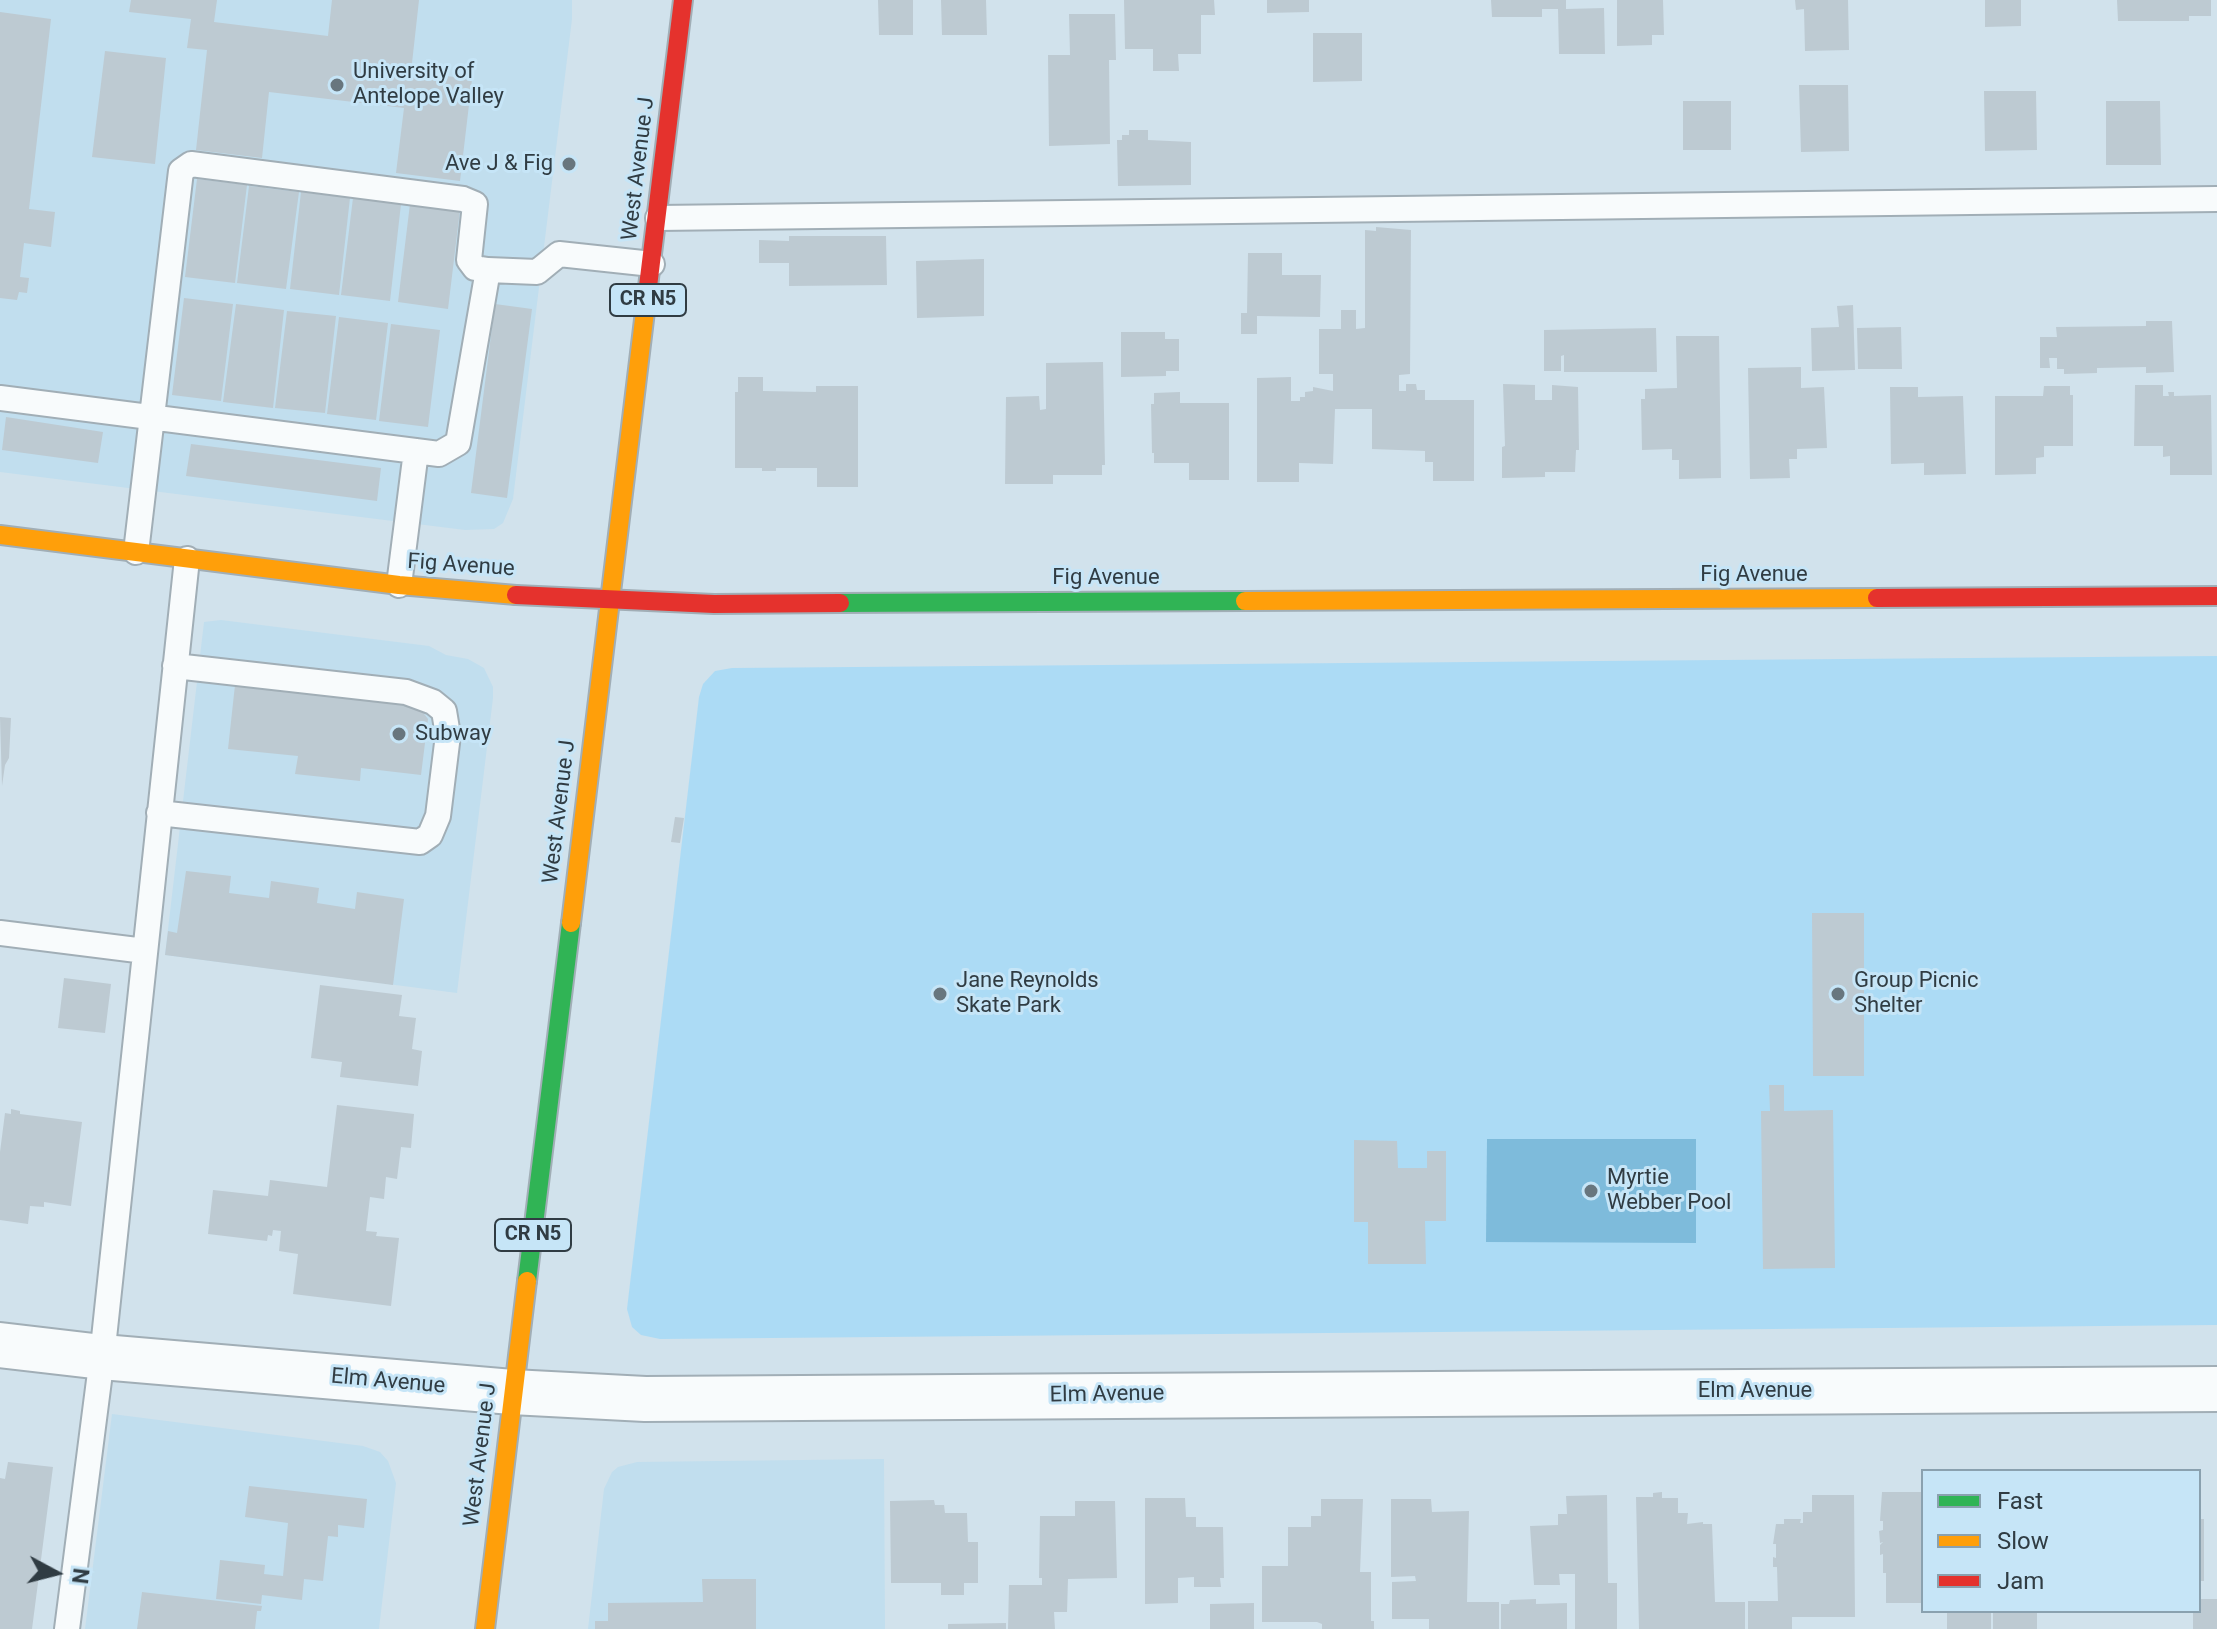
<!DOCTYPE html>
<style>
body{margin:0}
#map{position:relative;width:2217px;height:1629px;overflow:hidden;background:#d1e2ec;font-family:Roboto,sans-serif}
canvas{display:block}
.legend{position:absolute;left:1921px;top:1469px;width:280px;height:144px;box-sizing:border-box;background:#c6e5f7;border:2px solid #8aa1af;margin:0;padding:10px 14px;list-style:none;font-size:24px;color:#303c43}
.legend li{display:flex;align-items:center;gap:16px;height:40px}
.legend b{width:40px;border:2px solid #8aa1af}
.north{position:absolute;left:16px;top:1533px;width:80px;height:80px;-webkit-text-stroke:6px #c6e5f7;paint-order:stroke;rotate:97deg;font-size:22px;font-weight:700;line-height:32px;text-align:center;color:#303c43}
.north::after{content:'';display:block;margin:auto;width:28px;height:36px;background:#303c43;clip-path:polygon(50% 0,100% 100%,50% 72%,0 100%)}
</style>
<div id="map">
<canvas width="2217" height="1629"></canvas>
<ul class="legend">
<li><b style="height:10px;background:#30b455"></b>Fast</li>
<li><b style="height:10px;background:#ff9f0a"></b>Slow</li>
<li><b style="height:10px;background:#e5322d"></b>Jam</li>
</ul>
<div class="north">N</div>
</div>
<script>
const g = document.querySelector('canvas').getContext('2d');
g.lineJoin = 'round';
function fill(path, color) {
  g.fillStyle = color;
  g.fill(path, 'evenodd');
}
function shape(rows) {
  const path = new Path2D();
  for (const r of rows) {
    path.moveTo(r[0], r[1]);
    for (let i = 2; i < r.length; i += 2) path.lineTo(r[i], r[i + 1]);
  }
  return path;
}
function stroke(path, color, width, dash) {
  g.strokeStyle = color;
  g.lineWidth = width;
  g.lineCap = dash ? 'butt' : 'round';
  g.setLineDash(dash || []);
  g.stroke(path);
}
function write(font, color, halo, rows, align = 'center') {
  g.font = font + ' Roboto,sans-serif';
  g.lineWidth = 6;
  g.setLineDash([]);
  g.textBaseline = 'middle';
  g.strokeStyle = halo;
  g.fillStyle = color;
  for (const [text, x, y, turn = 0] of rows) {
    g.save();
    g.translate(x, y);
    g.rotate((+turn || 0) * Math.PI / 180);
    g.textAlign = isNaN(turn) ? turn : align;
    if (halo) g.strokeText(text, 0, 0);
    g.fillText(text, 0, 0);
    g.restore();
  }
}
const built = shape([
 [0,0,572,0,572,19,513,499,503,523,494,529,465,530,0,472],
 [221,620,429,646,446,655,468,659,484,668,493,687,493,698,457,993,165,955,204,622],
 [112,1414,363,1446,380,1452,388,1461,396,1483,379,1629,85,1629],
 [884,1459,885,1629,588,1629,604,1489,612,1472,618,1467,637,1462]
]);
const green = shape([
 [2217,656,2217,1325,660,1339,641,1335,632,1327,627,1309,699,697,703,684,715,671,732,668]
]);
const water = shape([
 [1487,1139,1696,1139,1696,1243,1486,1242]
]);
const building = shape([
 [131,0,217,0,214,22,328,36,332,0,419,0,411,72,472,79,460,181,396,173,404,108,269,92,262,158,196,150,207,50,187,48,191,19,129,12],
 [878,0,913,0,913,35,879,35],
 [941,0,986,0,987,35,942,35],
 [1124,0,1214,0,1215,15,1201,15,1201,54,1178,54,1179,71,1153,71,1153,49,1125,49],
 [1267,0,1309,0,1309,12,1267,13],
 [1491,0,1566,0,1566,9,1604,8,1605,54,1559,54,1558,9,1542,9,1542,17,1492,17],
 [1617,0,1663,0,1664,35,1652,35,1652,45,1617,46],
 [1795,0,1848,0,1849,50,1805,51,1804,9,1796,10],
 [1985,0,2021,0,2021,26,1985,27],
 [2117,0,2211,0,2211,16,2189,16,2189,21,2118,21],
 [0,12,51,19,29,209,55,212,51,247,24,243,20,277,29,278,27,293,19,292,17,300,0,298],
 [1069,14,1115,14,1116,60,1109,60,1110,144,1049,146,1048,55,1070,55],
 [1313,33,1362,33,1362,81,1313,82],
 [105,51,166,58,155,164,92,157],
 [1799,85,1848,85,1849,151,1801,152],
 [1984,91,2036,91,2037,150,1985,151],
 [1683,101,1731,101,1731,150,1683,150],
 [2106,101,2160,101,2161,165,2106,165],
 [1129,130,1148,130,1148,140,1191,142,1191,185,1118,186,1117,140,1122,140,1122,135,1129,135],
 [197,179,247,185,235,283,185,277],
 [258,184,265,185,265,188,299,192,286,289,237,283,249,186,258,187],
 [301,192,350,198,339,295,290,289],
 [362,197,369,198,369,200,401,204,390,301,341,295,353,198,361,199],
 [410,204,460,210,448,309,398,302],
 [1376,227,1411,230,1410,374,1399,375,1399,391,1406,391,1406,384,1416,384,1417,390,1425,390,1425,400,1474,400,1474,481,1433,481,1433,462,1425,462,1425,451,1372,449,1372,409,1335,409,1333,464,1299,463,1299,482,1257,482,1257,378,1291,377,1291,401,1300,401,1300,397,1305,397,1305,392,1313,391,1313,387,1333,391,1333,374,1319,374,1319,329,1341,329,1341,310,1356,310,1356,329,1365,328,1365,230,1376,231],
 [789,236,886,236,887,285,789,286,789,263,759,263,759,240,789,241],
 [1248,253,1282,253,1282,275,1321,275,1320,317,1257,316,1257,334,1241,334,1241,313,1247,313],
 [984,259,984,316,917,318,916,261],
 [184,298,233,304,221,401,172,395],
 [236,304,284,310,273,408,223,402],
 [495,304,532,309,507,498,471,493],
 [1853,305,1855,370,1812,371,1811,328,1839,327,1837,306],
 [287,311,336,316,325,413,275,408],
 [339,317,388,323,376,420,327,414],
 [2146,321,2172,321,2174,372,2146,373,2146,367,2097,368,2097,373,2064,374,2064,369,2057,369,2057,358,2049,358,2050,368,2040,368,2040,337,2057,337,2056,327,2146,326],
 [391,324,440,330,428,427,379,421],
 [1901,327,1902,369,1858,369,1857,328],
 [1656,328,1657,372,1564,372,1564,355,1561,356,1561,371,1544,371,1544,330],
 [1121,332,1165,332,1165,339,1179,339,1179,371,1166,371,1166,376,1121,377],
 [1676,336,1719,336,1721,478,1679,479,1679,460,1672,460,1672,449,1642,450,1641,399,1645,399,1645,389,1677,388],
 [1103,362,1105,465,1102,465,1102,475,1053,475,1053,484,1005,484,1006,397,1039,396,1040,410,1046,409,1046,363],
 [1801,367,1801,388,1824,387,1827,448,1797,449,1797,459,1789,459,1790,478,1750,479,1748,368],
 [738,377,763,377,763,391,816,392,816,386,858,386,858,487,817,487,817,468,776,468,776,471,762,471,762,468,735,468,735,392,738,392],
 [1503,384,1535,385,1535,400,1552,400,1552,385,1578,387,1579,450,1576,450,1575,472,1545,472,1545,477,1502,478,1502,447,1505,446],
 [2135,385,2163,385,2163,396,2169,396,2168,392,2174,392,2174,396,2211,395,2212,475,2170,475,2170,456,2163,457,2163,446,2134,446],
 [2044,386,2070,386,2070,395,2073,395,2073,446,2044,446,2044,457,2036,458,2036,474,1995,475,1995,396,2043,396],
 [1890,387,1918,387,1918,397,1963,396,1966,474,1924,475,1924,463,1891,464],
 [1180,392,1180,403,1229,403,1229,480,1189,480,1189,463,1154,463,1154,453,1152,453,1151,404,1154,404,1154,393],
 [6,417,103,432,98,463,2,450],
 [191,444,381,468,377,501,186,476],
 [235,685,418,706,428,719,421,775,361,768,360,781,295,774,298,756,228,749],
 [0,717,11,718,9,758,5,765,2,786],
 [675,817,684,818,680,843,671,842],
 [186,871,231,876,229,893,269,898,271,881,319,888,317,903,355,909,357,892,404,899,393,985,165,955,168,931,177,933],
 [1812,913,1864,913,1864,1076,1813,1076],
 [64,978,111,984,105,1033,58,1028],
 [320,985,402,995,399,1016,416,1018,412,1049,422,1051,418,1086,340,1077,342,1062,311,1058],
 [1769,1085,1784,1085,1784,1111,1833,1110,1835,1268,1763,1269,1761,1111,1770,1111],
 [337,1105,414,1114,411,1148,401,1147,397,1179,386,1177,384,1199,370,1197,366,1231,377,1232,376,1236,399,1238,391,1306,293,1294,298,1254,279,1251,281,1231,273,1230,272,1236,268,1235,267,1241,208,1234,213,1190,268,1196,270,1180,327,1187],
 [11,1109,20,1111,20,1114,82,1122,71,1206,44,1202,44,1207,30,1206,28,1224,0,1220,0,1152,5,1113,11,1114],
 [1354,1140,1397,1141,1398,1168,1427,1168,1427,1151,1446,1151,1446,1221,1425,1221,1426,1264,1368,1264,1368,1222,1354,1222],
 [8,1462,53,1467,32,1629,0,1629,0,1478,5,1479],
 [249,1486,367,1499,364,1528,338,1525,338,1537,328,1536,323,1581,304,1579,302,1600,262,1595,261,1604,216,1599,220,1560,265,1565,264,1574,283,1576,288,1523,245,1517],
 [1662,1492,1662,1498,1678,1498,1678,1513,1688,1513,1687,1524,1703,1522,1703,1524,1712,1524,1715,1602,1745,1602,1745,1629,1639,1629,1636,1497,1653,1497,1653,1493],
 [1882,1492,1923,1492,1923,1603,1886,1603,1886,1573,1883,1573,1883,1554,1880,1555,1880,1545,1883,1542,1880,1543,1879,1531,1883,1530,1883,1521,1880,1521],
 [1607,1495,1608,1583,1617,1583,1617,1629,1575,1629,1575,1574,1559,1574,1560,1585,1534,1585,1530,1526,1558,1525,1558,1514,1567,1514,1566,1496],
 [1812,1495,1854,1495,1855,1617,1792,1617,1792,1629,1748,1629,1748,1601,1778,1601,1777,1567,1773,1567,1773,1557,1776,1558,1776,1544,1773,1544,1776,1524,1784,1524,1784,1519,1801,1519,1800,1523,1803,1523,1803,1512,1812,1512],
 [1145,1498,1185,1498,1186,1517,1196,1517,1196,1527,1223,1527,1224,1578,1220,1578,1221,1587,1194,1587,1194,1577,1178,1578,1178,1603,1145,1604],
 [1321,1499,1363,1499,1360,1572,1371,1572,1371,1621,1374,1621,1374,1629,1322,1629,1322,1624,1317,1622,1262,1622,1262,1566,1288,1566,1288,1527,1311,1527,1311,1516,1321,1516],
 [1391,1499,1431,1499,1432,1512,1469,1511,1467,1602,1499,1602,1499,1629,1429,1629,1429,1619,1392,1619,1392,1582,1416,1581,1415,1576,1391,1577],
 [934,1500,935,1505,944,1505,945,1513,967,1513,968,1542,978,1542,978,1583,964,1583,964,1595,941,1595,941,1583,891,1583,890,1501],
 [1075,1501,1115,1501,1117,1578,1068,1579,1067,1612,1054,1612,1055,1629,1008,1629,1009,1585,1042,1585,1042,1578,1039,1578,1040,1516,1075,1516],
 [2199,1519,2204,1519,2204,1581,2199,1581],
 [702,1579,756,1579,756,1629,595,1629,595,1621,608,1621,608,1603,703,1602],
 [142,1592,262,1606,261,1611,257,1611,255,1629,137,1629],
 [1536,1599,1536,1604,1567,1603,1567,1629,1501,1629,1501,1604,1509,1604,1510,1600],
 [2199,1599,2217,1599,2217,1629,2193,1629,2193,1611,2199,1611],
 [1254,1603,1254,1629,1210,1629,1210,1604],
 [1947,1611,1991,1611,1991,1629,1947,1629],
 [1993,1611,2037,1611,2037,1629,1993,1629],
 [1006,1623,1006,1629,948,1629,948,1624]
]);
const lane = shape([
 [658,218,2217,199],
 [0,398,439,454,458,443,488,270,537,272,559,254,652,264],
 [136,552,181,171,191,164,463,199,475,204,469,260,475,268,488,270],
 [399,585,416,451],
 [159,813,420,842,430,835,438,816,448,735,444,711,433,702,406,692,175,666],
 [0,933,145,951],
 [67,1629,102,1357,187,559]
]);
const street = shape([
 [0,1345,102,1357,512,1392,645,1399,2217,1389]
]);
const fast = shape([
 [840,603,1245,601],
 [527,1281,571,923]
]);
const slow = shape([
 [0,535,399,585,516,595],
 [1245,601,1877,598],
 [571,923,646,303],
 [485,1629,527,1281]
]);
const jam = shape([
 [646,303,683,0],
 [516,595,714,604,840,603],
 [1877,598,2217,596]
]);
const markers = [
 [337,85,8,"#68767e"],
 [569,164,8,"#68767e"],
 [399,734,8,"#68767e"],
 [940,994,8,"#68767e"],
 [1838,994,8,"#68767e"],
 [1591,1191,8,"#68767e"]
];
const shields = [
 [648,300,76],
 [533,1235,76]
];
const shieldNames = [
 ["CR N5",648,300],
 ["CR N5",533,1235]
];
const poiNames = [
 ["University of",353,72],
 ["Antelope Valley",353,97],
 ["Ave J & Fig",553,164,"right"],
 ["Subway",415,734],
 ["Jane Reynolds",956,981],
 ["Skate Park",956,1006],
 ["Group Picnic",1854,981],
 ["Shelter",1854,1006],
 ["Myrtie",1607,1178],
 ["Webber Pool",1607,1203]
];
const streetNames = [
 ["West Avenue J",639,169,-83],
 ["Fig Avenue",461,566,4],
 ["Fig Avenue",1754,575],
 ["Fig Avenue",1106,578],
 ["West Avenue J",560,812,-83],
 ["Elm Avenue",388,1382,5],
 ["Elm Avenue",1755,1391],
 ["Elm Avenue",1107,1395,-1],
 ["West Avenue J",481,1455,-83]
];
fill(built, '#c1deee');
fill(green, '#acdbf5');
fill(water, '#7ebbdb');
fill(building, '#bdcad2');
stroke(lane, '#a1aeb6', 28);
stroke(street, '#a1aeb6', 48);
stroke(fast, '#a1aeb6', 22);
stroke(slow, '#a1aeb6', 22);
stroke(jam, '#a1aeb6', 22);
stroke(lane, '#f8fbfc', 24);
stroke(street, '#f8fbfc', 44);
stroke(fast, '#30b455', 18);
stroke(slow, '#ff9f0a', 18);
stroke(jam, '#e5322d', 18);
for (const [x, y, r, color] of markers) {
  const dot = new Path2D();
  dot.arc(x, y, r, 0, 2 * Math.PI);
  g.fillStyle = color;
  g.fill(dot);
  stroke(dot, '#c6e5f7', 3);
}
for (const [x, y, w] of shields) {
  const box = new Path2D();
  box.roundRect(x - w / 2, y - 16, w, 32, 6);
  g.fillStyle = '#c6e5f7';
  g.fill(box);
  stroke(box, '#303c43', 2);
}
write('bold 20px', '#303c43', null, shieldNames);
write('22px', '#303c43', '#c6e5f7', poiNames, 'left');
write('22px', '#303c43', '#c6e5f7', streetNames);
</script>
